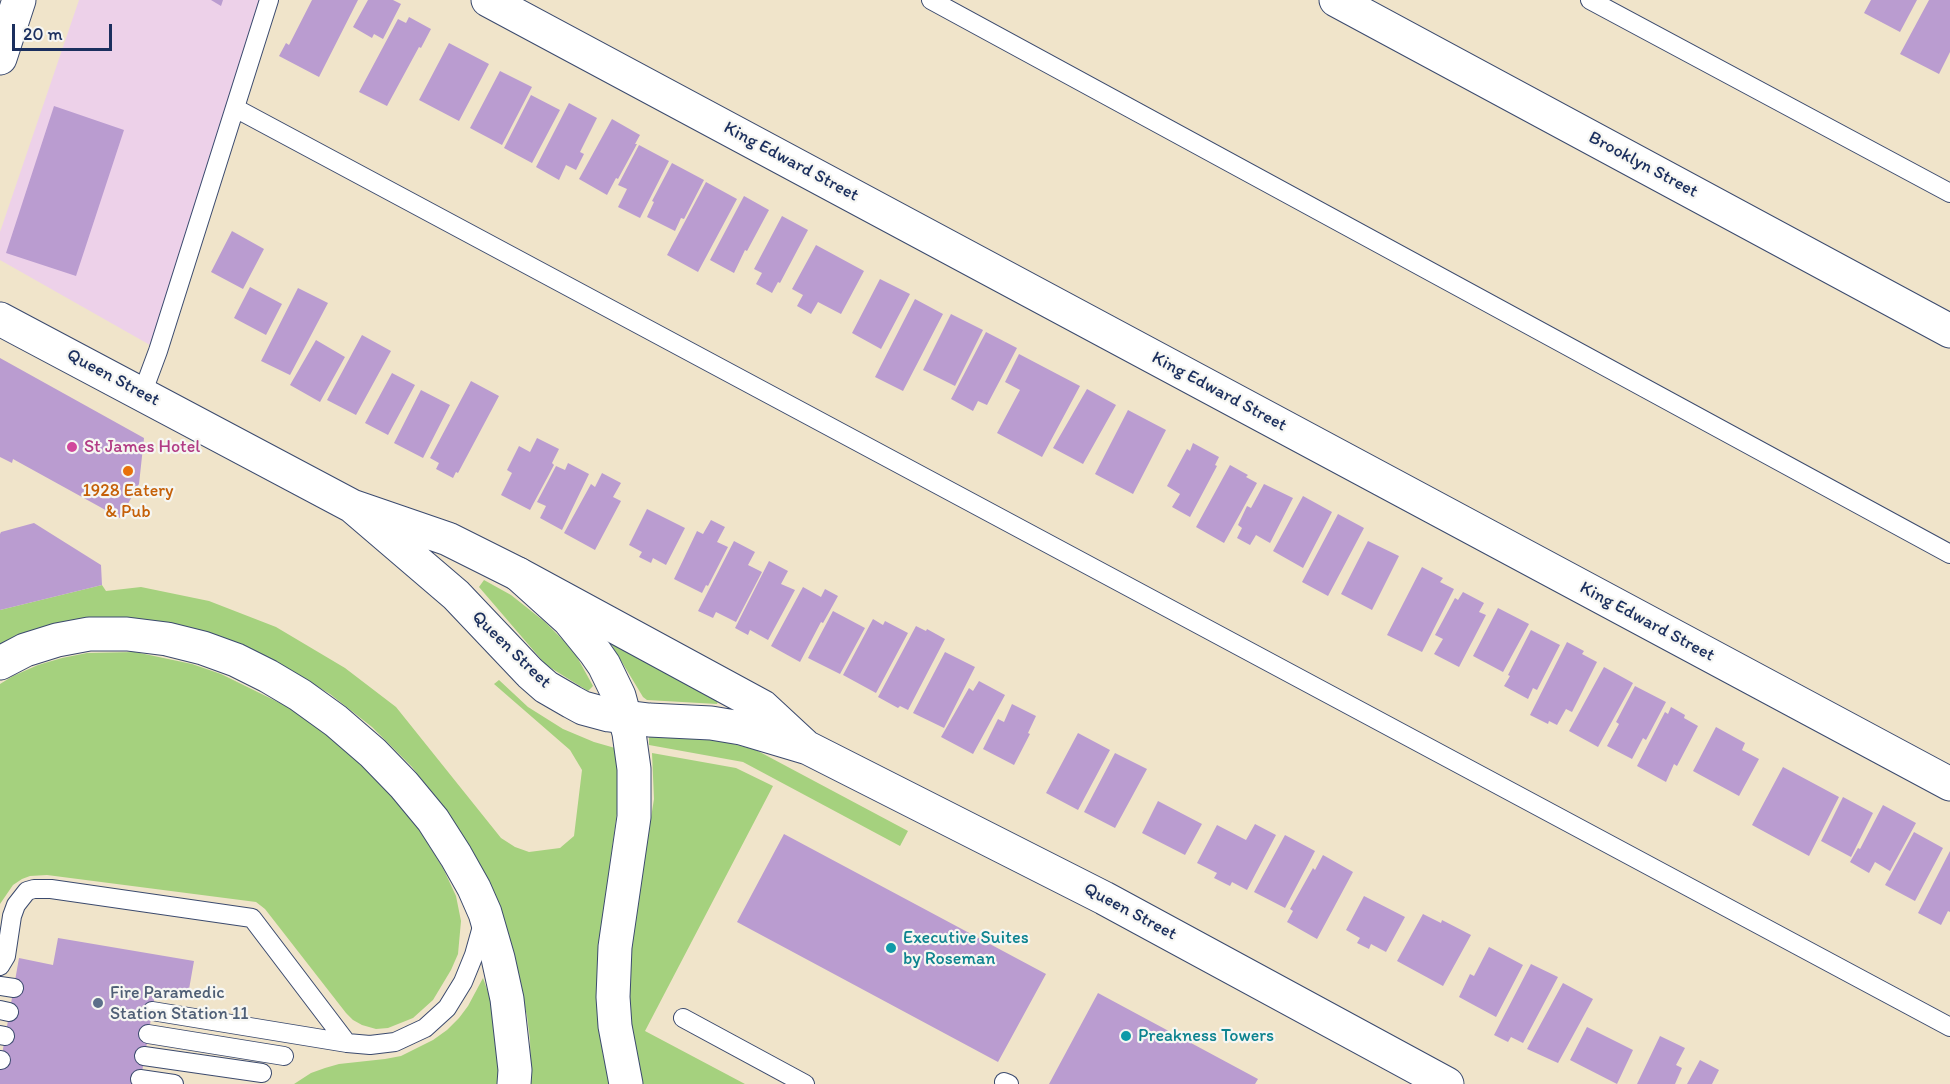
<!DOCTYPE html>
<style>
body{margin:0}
#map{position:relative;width:1950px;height:1084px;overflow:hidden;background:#f0e4ca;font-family:Itim,sans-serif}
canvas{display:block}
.scale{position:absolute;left:12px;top:24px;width:100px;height:27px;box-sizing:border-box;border:3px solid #1b2f5e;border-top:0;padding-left:8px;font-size:18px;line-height:21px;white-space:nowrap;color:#1b2f5e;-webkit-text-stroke:4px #f6f6f2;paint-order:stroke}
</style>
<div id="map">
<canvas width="1950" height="1084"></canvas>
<div class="scale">20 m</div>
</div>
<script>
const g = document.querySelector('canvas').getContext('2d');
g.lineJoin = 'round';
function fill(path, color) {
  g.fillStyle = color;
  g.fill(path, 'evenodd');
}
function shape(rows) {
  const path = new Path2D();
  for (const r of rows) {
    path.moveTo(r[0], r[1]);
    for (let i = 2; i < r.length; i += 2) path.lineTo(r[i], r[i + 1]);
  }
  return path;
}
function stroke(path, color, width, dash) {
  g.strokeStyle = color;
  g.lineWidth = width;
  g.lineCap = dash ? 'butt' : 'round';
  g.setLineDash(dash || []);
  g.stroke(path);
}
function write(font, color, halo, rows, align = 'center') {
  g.font = font + ' Itim,sans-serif';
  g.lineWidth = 4.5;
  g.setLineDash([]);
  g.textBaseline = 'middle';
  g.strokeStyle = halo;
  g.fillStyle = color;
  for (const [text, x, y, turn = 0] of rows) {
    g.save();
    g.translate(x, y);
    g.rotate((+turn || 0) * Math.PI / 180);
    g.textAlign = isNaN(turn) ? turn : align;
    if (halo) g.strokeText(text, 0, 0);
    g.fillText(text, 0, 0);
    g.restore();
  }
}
const built = shape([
 [79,0,267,0,157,349,0,260,0,232]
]);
const green = shape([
 [484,580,511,595,545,622,563,640,577,657,593,686,588,691,546,665,479,587],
 [102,585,106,591,141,587,209,601,276,627,345,668,396,707,501,838,515,847,529,852,560,848,574,836,582,770,570,750,494,684,499,680,528,707,563,729,594,742,615,748,621,785,600,934,598,997,603,1055,610,1084,531,1084,530,1040,527,1016,509,936,492,893,475,856,445,809,412,767,372,727,330,694,288,669,248,649,0,646,0,610],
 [608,639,718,701,717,704,647,700,643,697],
 [135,652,192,664,221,674,286,706,323,731,356,758,389,790,420,831,443,868,456,896,461,921,458,954,451,970,433,1000,413,1018,388,1028,376,1029,362,1025,353,1020,346,1013,265,909,256,902,47,875,30,876,22,879,13,885,0,904,0,684,13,676,38,665,62,658,87,653],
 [649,735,722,741,756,750,908,831,900,846,743,762,649,745],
 [652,753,736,768,773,786,645,1031,745,1084,642,1084,628,1021,633,929,654,799],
 [483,978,488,992,495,1018,499,1084,294,1084,311,1073,325,1068,339,1064,385,1059,401,1056,433,1040,447,1030,459,1018,468,1006]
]);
const building = shape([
 [211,0,223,0,221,6],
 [312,0,358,0,319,77,279,56,286,43,289,45],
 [368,0,393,0,401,4,383,39,374,34,372,38,353,27],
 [1871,0,1917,0,1900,32,1864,13],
 [1929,0,1950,0,1950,52,1939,74,1900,54],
 [409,17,431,29,421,48,419,47,387,106,359,92,398,19,406,23],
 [449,43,489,64,459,121,419,100],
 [500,71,532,87,502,145,470,128],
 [531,95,560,110,532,163,504,148],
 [569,103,597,118,580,152,584,154,576,170,566,165,559,180,536,167],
 [54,106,124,130,76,276,6,253],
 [612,119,640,135,635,144,637,144,618,179,616,178,607,195,579,179],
 [639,145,669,161,640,218,618,207,627,189,618,185],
 [672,163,704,180,684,219,681,218,675,231,647,217,654,202,652,201],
 [706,182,737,199,698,272,667,255],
 [744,196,769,210,747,251,745,250,734,273,710,260],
 [782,216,808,230,780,283,778,282,772,293,756,284,762,273,754,269],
 [232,231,264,249,243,289,211,272],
 [816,245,864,271,841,314,818,302,811,314,797,306,803,295,792,289],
 [880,279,910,294,881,349,852,333],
 [250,287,282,304,266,335,234,318],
 [298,288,328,303,290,375,261,361],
 [915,299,943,314,903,391,875,377],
 [951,314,983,330,955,386,923,370],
 [986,332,1017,348,987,405,978,401,973,411,951,399],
 [362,335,391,351,356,415,327,400],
 [316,340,345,357,320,402,290,385],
 [1019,354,1080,386,1042,457,997,433,1020,390,1005,382],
 [0,358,144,438,139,484,120,518,13,459,12,463,0,457],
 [392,373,415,385,388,435,365,423],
 [471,381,499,396,458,473,456,472,453,478,436,469,439,463,430,458],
 [1087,389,1116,405,1083,464,1053,448],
 [421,390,450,405,423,458,394,443],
 [1128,410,1166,430,1133,494,1095,474],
 [537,438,559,449,552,463,554,465,530,510,501,495,512,473,507,470,519,446,530,452],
 [1193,443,1219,457,1215,465,1217,466,1190,517,1172,507,1180,494,1167,486,1187,449,1190,451],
 [568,463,589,474,562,530,540,518,546,506,537,502,556,466,565,470],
 [1230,465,1248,475,1246,477,1257,483,1224,543,1196,527],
 [602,473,621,483,613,497,621,501,595,550,564,533,591,484,595,487],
 [1264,484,1293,498,1270,543,1256,535,1250,545,1237,538,1242,528,1238,525,1247,506,1251,508],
 [1303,496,1332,512,1303,568,1273,551],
 [647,509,685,528,666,565,653,558,651,563,639,557,642,552,629,545],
 [1338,514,1364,528,1328,596,1302,582],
 [711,520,725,527,717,542,728,547,708,586,706,585,702,593,674,579,697,531,703,534],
 [34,523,101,565,102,585,0,610,0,534,1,532],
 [734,541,755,552,748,565,762,572,736,622,716,612,713,618,698,611],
 [1368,541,1399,556,1372,610,1341,594],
 [769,561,788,571,781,584,795,590,768,640,750,630,748,635,735,628],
 [1422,567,1443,578,1440,582,1454,589,1422,652,1387,635],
 [803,587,821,597,825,589,838,596,823,623,821,622,800,662,771,646],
 [1463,592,1484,603,1479,612,1486,615,1459,667,1434,654,1443,639,1435,635,1455,598,1458,600],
 [1498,608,1529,624,1503,672,1473,656],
 [833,611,865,628,840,674,808,658],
 [873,619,883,625,885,621,908,633,876,693,843,675],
 [916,626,926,631,927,629,945,639,908,710,900,706,898,708,878,697],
 [1531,630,1560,645,1537,690,1533,688,1528,699,1504,686,1510,676,1508,675],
 [1567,642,1584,651,1582,654,1597,662,1572,712,1566,709,1557,725,1549,721,1548,724,1530,715],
 [945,652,975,667,944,728,913,713],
 [1604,667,1633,683,1598,747,1569,731],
 [979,681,1005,695,973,754,941,737,969,688,973,691],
 [1635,686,1666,702,1646,740,1643,738,1632,759,1607,746,1619,724,1616,722],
 [1012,704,1036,716,1028,733,1030,734,1014,765,983,749,998,719,1004,722],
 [1671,707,1685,715,1684,718,1698,726,1677,766,1674,764,1666,782,1637,766,1665,712,1668,714],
 [1716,727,1745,743,1742,750,1759,759,1739,796,1693,771],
 [1078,733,1110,750,1078,810,1046,793],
 [1115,753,1147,769,1115,828,1084,812],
 [1783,767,1839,797,1809,856,1752,825],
 [1843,797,1873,813,1851,857,1821,841],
 [1158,801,1202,824,1185,855,1142,833],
 [1883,805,1916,823,1890,871,1875,862,1869,873,1850,862,1858,848,1860,849],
 [1255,824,1276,835,1247,890,1232,882,1230,886,1214,878,1217,873,1197,863,1217,825,1246,840],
 [1914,832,1943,848,1915,901,1885,885],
 [784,834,1046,974,998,1062,737,922],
 [1285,835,1315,851,1285,908,1254,892],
 [1950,851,1950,912,1948,911,1941,925,1918,913],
 [1323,855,1353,872,1317,939,1287,922,1293,911,1290,909,1313,868,1315,870],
 [1364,896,1405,917,1386,952,1371,944,1369,949,1357,943,1360,938,1346,930],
 [1423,914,1441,923,1442,920,1471,935,1443,986,1397,961],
 [58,938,194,961,188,995,156,989,140,1084,0,1084,0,1066,19,958,53,965],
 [1489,947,1523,965,1496,1017,1459,997,1470,974,1474,976],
 [1531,964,1558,977,1523,1043,1511,1037,1508,1042,1494,1035],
 [1563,983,1593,999,1558,1063,1527,1049],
 [1098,993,1258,1079,1255,1084,1049,1084],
 [1587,1027,1633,1050,1617,1084,1570,1060],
 [1660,1036,1685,1048,1676,1065,1682,1068,1675,1084,1637,1084],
 [1700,1060,1719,1070,1712,1084,1687,1084]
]);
const service = shape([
 [931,0,1950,554],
 [1590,0,1950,193],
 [235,108,1950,1027],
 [142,394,158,351,269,0],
 [0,966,6,956,12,916,16,905,27,891,34,889,51,889,252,918,347,1043],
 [0,986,14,988],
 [0,1010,9,1012],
 [152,1011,347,1043,370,1045,395,1042,425,1028,447,1008,463,982,474,955,483,923],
 [683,1018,805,1084],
 [148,1034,284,1056],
 [0,1035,5,1036],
 [144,1056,262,1073],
 [0,1060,1,1060],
 [140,1079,174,1084],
 [1004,1082,1009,1084]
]);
const minor = shape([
 [488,0,1950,784],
 [1336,0,1950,331],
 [0,319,352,506,448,539,518,574,763,707,804,745],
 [352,506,456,595,530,673,546,687,572,702,583,708,609,715,649,720,711,723,741,728,808,748,1104,898,1447,1084]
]);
const primary = shape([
 [518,574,569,620,595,652,604,665,619,696,629,733,634,769,634,817,615,947,613,997,615,1026,626,1084]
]);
const trunk = shape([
 [0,58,19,0],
 [0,663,25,650,57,640,89,634,127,634,167,639,203,648,236,660,268,676,300,695,336,721,373,753,404,785,433,820,456,856,474,888,485,913,498,958,507,999,515,1070,514,1084]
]);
const markers = [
 [72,447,6,"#d1479c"],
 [128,471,6,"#e8710a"],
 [891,948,6,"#0f9aa8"],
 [98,1003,6,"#5c6f8a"],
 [1126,1036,6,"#0f9aa8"]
];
const streetNames = [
 ["King Edward Street",791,162,28],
 ["Brooklyn Street",1643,165,28],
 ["Queen Street",113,378,28],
 ["King Edward Street",1219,392,28],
 ["King Edward Street",1647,622,28],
 ["Queen Street",511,650,44],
 ["Queen Street",1130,912,28]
];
const hotelNames = [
 ["St James Hotel",84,447]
];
const foodNames = [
 ["1928 Eatery",128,491],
 ["& Pub",128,512]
];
const cultureNames = [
 ["Executive Suites",903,938],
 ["by Roseman",903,959],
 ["Preakness Towers",1138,1036]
];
const serviceNames = [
 ["Fire Paramedic",110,993],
 ["Station Station 11",110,1014]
];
fill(built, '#edd1e9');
fill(green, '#a5d17e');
fill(building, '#ba9cd0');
stroke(service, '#3b4a6e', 20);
stroke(minor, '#3b4a6e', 35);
stroke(primary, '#3b4a6e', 35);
stroke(trunk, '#3b4a6e', 35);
stroke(service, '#fff', 18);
stroke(minor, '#fff', 33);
stroke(primary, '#fff', 33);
stroke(trunk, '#fff', 33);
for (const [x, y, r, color] of markers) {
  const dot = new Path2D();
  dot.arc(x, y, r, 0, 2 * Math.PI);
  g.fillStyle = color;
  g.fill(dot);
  stroke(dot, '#f6f6f2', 2);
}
write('18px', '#1b2f5e', '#f6f6f2', streetNames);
write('18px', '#b23c85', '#f6f6f2', hotelNames, 'left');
write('18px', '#c56008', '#f6f6f2', foodNames);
write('18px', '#0d838f', '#f6f6f2', cultureNames, 'left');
write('18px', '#4e5e75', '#f6f6f2', serviceNames, 'left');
</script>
